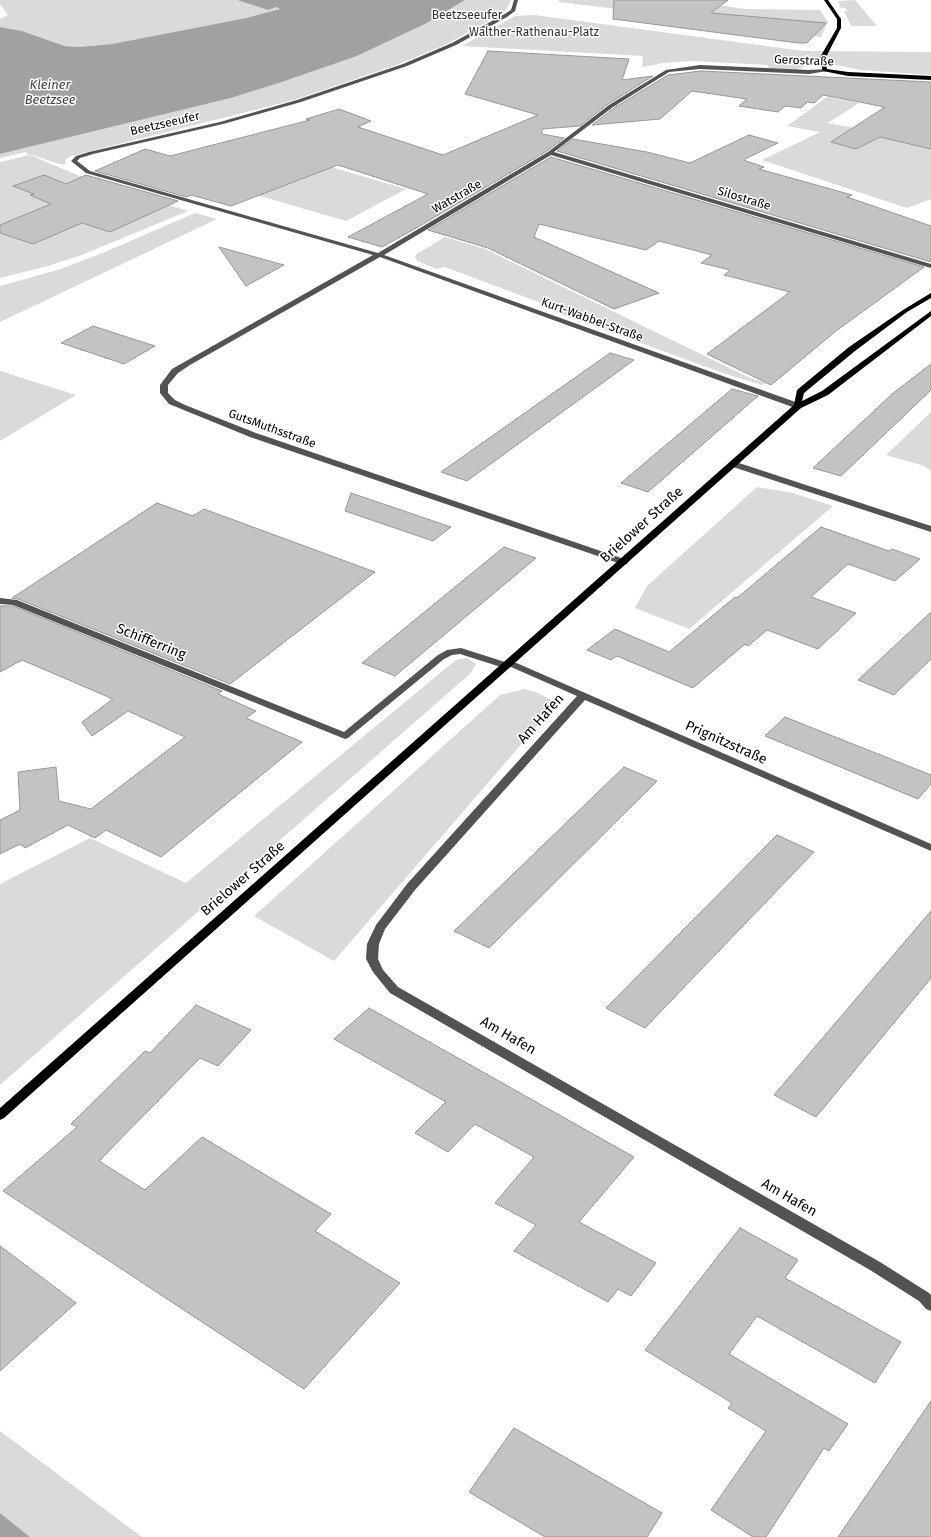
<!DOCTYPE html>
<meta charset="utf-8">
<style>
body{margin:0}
canvas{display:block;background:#fff}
</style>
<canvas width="931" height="1537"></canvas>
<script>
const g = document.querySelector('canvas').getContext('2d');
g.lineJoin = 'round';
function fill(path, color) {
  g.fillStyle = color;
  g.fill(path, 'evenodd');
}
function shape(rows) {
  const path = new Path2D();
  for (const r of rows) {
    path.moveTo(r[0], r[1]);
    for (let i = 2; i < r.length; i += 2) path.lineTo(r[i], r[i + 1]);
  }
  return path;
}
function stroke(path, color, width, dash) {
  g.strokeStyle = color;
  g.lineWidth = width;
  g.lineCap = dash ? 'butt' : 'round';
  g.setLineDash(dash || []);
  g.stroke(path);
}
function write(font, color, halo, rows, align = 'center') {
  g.font = font + ' "Fira Sans",sans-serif';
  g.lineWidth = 3;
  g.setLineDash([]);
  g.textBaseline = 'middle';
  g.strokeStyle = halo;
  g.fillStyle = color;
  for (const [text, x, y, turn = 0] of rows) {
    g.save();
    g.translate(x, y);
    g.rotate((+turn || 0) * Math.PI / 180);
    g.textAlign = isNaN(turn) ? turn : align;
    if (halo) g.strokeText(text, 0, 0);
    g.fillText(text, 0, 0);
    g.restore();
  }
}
const green = shape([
 [0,0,237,0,268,10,277,7,280,9,246,18,112,44,78,47,66,46,22,31,0,27,0,19,8,15,0,4],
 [465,0,511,0,506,10,499,15,447,44,399,64,294,100,71,156,65,160,66,164,59,164,33,155,30,155,99,184,188,211,79,256,48,266,0,278,0,162,29,155,26,152,0,158,0,154,231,98,282,82,357,56,425,24],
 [559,0,679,0,746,9,820,10,828,22,821,37,733,23,559,2],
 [855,0,877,26,851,26,844,11,848,11,845,8,841,8,838,1],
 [534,15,804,51,931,52,931,75,860,70,837,65,812,63,796,70,769,69,768,65,693,61,663,63,642,67,643,56,462,46,515,16],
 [827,97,859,103,828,123,877,132,931,100,931,199,907,208,762,160,820,132,787,126],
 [294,156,406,189,346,221,236,189],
 [195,213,217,219,0,322,0,286,61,269,105,252],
 [445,237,485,249,750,378,766,383,762,385,723,373,556,312,560,310,445,267,437,269,417,261,415,257,417,254],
 [0,371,76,395,0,441],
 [931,412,931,471,924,466,886,455],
 [757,487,793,493,833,506,689,629,635,608,647,586],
 [467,658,476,664,471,673,0,1085,0,884,90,838,186,883,456,660],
 [525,689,538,693,557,703,334,961,254,916,500,695],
 [0,1431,142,1537,30,1537,0,1513]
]);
const water = shape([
 [237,0,465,0,425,24,357,56,282,82,231,98,0,154,0,27,22,31,65,46,78,47,112,44,246,18,280,9,277,7,268,10],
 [0,1513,30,1537,0,1537]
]);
const building = shape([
 [614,0,728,0,711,13,826,23,807,43,798,43,613,19,614,0],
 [488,51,629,59,622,80,653,76,608,104,580,126,542,129,542,134,564,138,547,151,418,227,382,247,348,237,428,194,338,165,231,206,191,195,186,197,95,171,145,149,170,156,310,120,306,119,339,109,371,121,358,127,443,155,538,115,465,94,488,51],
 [701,71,931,82,931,149,880,137,856,149,831,142,885,107,823,95,814,103,807,102,801,108,785,106,778,112,739,106,747,99,692,91,660,119,592,125,614,108,668,75,701,71],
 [749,135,778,143,743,160,764,167,759,169,852,195,847,197,931,226,931,262,557,151,573,139,647,152,690,163,749,135],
 [551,157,924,267,836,331,771,385,707,354,790,292,724,275,730,270,701,263,712,255,659,241,646,250,539,224,534,237,659,293,614,309,488,248,428,230,551,157],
 [44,175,66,184,86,175,178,201,110,232,82,223,33,244,0,233,0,225,51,204,30,195,34,194,13,186,44,175],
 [219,247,284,265,246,286,219,247],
 [93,326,155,346,124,364,61,343,93,326],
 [610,353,634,360,467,481,441,472,610,353],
 [931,364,931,390,841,476,813,468,892,394,931,364],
 [732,389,758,396,648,492,621,483,732,389],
 [351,493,451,527,433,541,345,511,351,493],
 [157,503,193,516,204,509,375,572,230,684,18,599,12,598,157,503],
 [821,527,889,551,892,549,920,559,895,581,848,564,811,597,856,613,818,649,767,630,748,646,745,644,693,688,617,656,611,660,587,650,615,629,669,652,735,597,737,598,821,527],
 [504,547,536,558,395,676,362,663,504,547],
 [0,606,13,606,222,691,218,694,256,711,246,718,302,742,161,857,106,830,95,838,68,825,25,848,20,844,0,854,0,820,20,810,18,772,56,767,59,801,91,809,185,737,128,711,92,736,82,722,113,699,22,660,0,672,0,606],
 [931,612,931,659,894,695,858,680,931,612],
 [785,717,931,775,931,784,918,799,765,736,785,717],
 [624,767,657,781,489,948,454,931,624,767],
 [777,835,814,852,645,1028,606,1008,777,835],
 [931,911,931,978,816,1117,774,1095,931,911],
 [196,1005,251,1030,218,1066,200,1058,99,1161,145,1190,202,1137,331,1214,315,1231,400,1283,304,1389,3,1191,77,1127,71,1124,145,1051,150,1053,196,1005],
 [369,1008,634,1157,579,1222,656,1263,631,1296,618,1289,608,1302,514,1251,536,1225,495,1203,534,1157,475,1124,448,1152,415,1133,446,1102,334,1039,369,1008],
 [740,1228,798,1260,785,1278,901,1342,875,1383,757,1316,729,1354,848,1424,829,1451,824,1448,766,1537,753,1537,711,1510,766,1431,728,1408,732,1403,645,1350,740,1228],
 [0,1246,76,1303,0,1371,0,1246],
 [931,1401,931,1537,838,1537,931,1401],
 [514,1428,662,1513,647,1537,545,1537,469,1492,514,1428]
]);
const minor = shape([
 [514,0,518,0,515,11,507,17,456,45,407,66,301,102,223,124,93,154,80,158,77,161,90,171,378,253,548,152,609,105,666,70,700,65,809,70,827,69,827,71,809,74,700,69,669,72,613,107,554,152,931,264,931,268,551,155,384,255,801,404,801,408,795,408,380,257,190,365,178,373,168,385,168,393,175,400,185,405,256,433,627,560,628,562,627,564,624,565,250,437,169,404,160,393,160,385,172,369,373,255,86,173,71,161,76,156,89,152,220,122,297,100,403,64,452,43,503,15,511,10,514,0],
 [730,462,736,462,931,526,931,532,730,466,730,462],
 [0,598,17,600,344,732,438,655,447,650,461,648,505,662,509,660,512,661,931,844,931,851,585,700,415,890,385,929,379,944,378,959,383,970,398,987,880,1262,929,1293,931,1295,931,1311,926,1309,919,1301,870,1270,390,993,373,972,366,959,367,944,376,925,407,884,577,696,511,667,504,668,460,654,452,655,444,659,348,738,345,739,13,605,0,604,0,598]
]);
const major = shape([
 [824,0,828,0,841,19,841,28,825,59,827,69,848,72,931,76,931,80,848,76,823,71,819,59,837,28,837,19,824,0],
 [931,293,931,298,907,312,855,351,804,393,802,401,822,391,931,311,931,316,828,395,801,408,4,1118,0,1120,0,1108,794,405,797,390,849,347,903,310,931,293]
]);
const farParknames = [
 ["Beetzseeufer",467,16],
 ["Walther-Rathenau-Platz",534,33]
];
const farStreetnames = [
 ["Gerostraße",804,61,2],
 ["Beetzseeufer",165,124,-13],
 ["Watstraße",457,197,-30],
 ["Silostraße",744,199,17],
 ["Kurt-Wabbel-Straße",592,320,20],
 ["GutsMuthsstraße",272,429,20]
];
const farWaternames = [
 ["Kleiner",50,85],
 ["Beetzsee",50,100]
];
const streetNames = [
 ["Brielower Straße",642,525,-42],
 ["Schifferring",151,642,22],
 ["Am Hafen",541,719,-48],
 ["Prignitzstraße",726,743,24],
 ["Brielower Straße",243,879,-41],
 ["Am Hafen",508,1036,30],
 ["Am Hafen",789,1198,30]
];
fill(green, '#dadada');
fill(water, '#a1a1a1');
fill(building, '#c3c3c3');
stroke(building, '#979797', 1);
fill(minor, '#535353');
fill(major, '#000');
write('12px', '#313131', '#fff', farParknames);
write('12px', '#000', '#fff', farStreetnames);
write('italic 13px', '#424242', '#fff', farWaternames);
write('14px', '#000', '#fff', streetNames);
</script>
